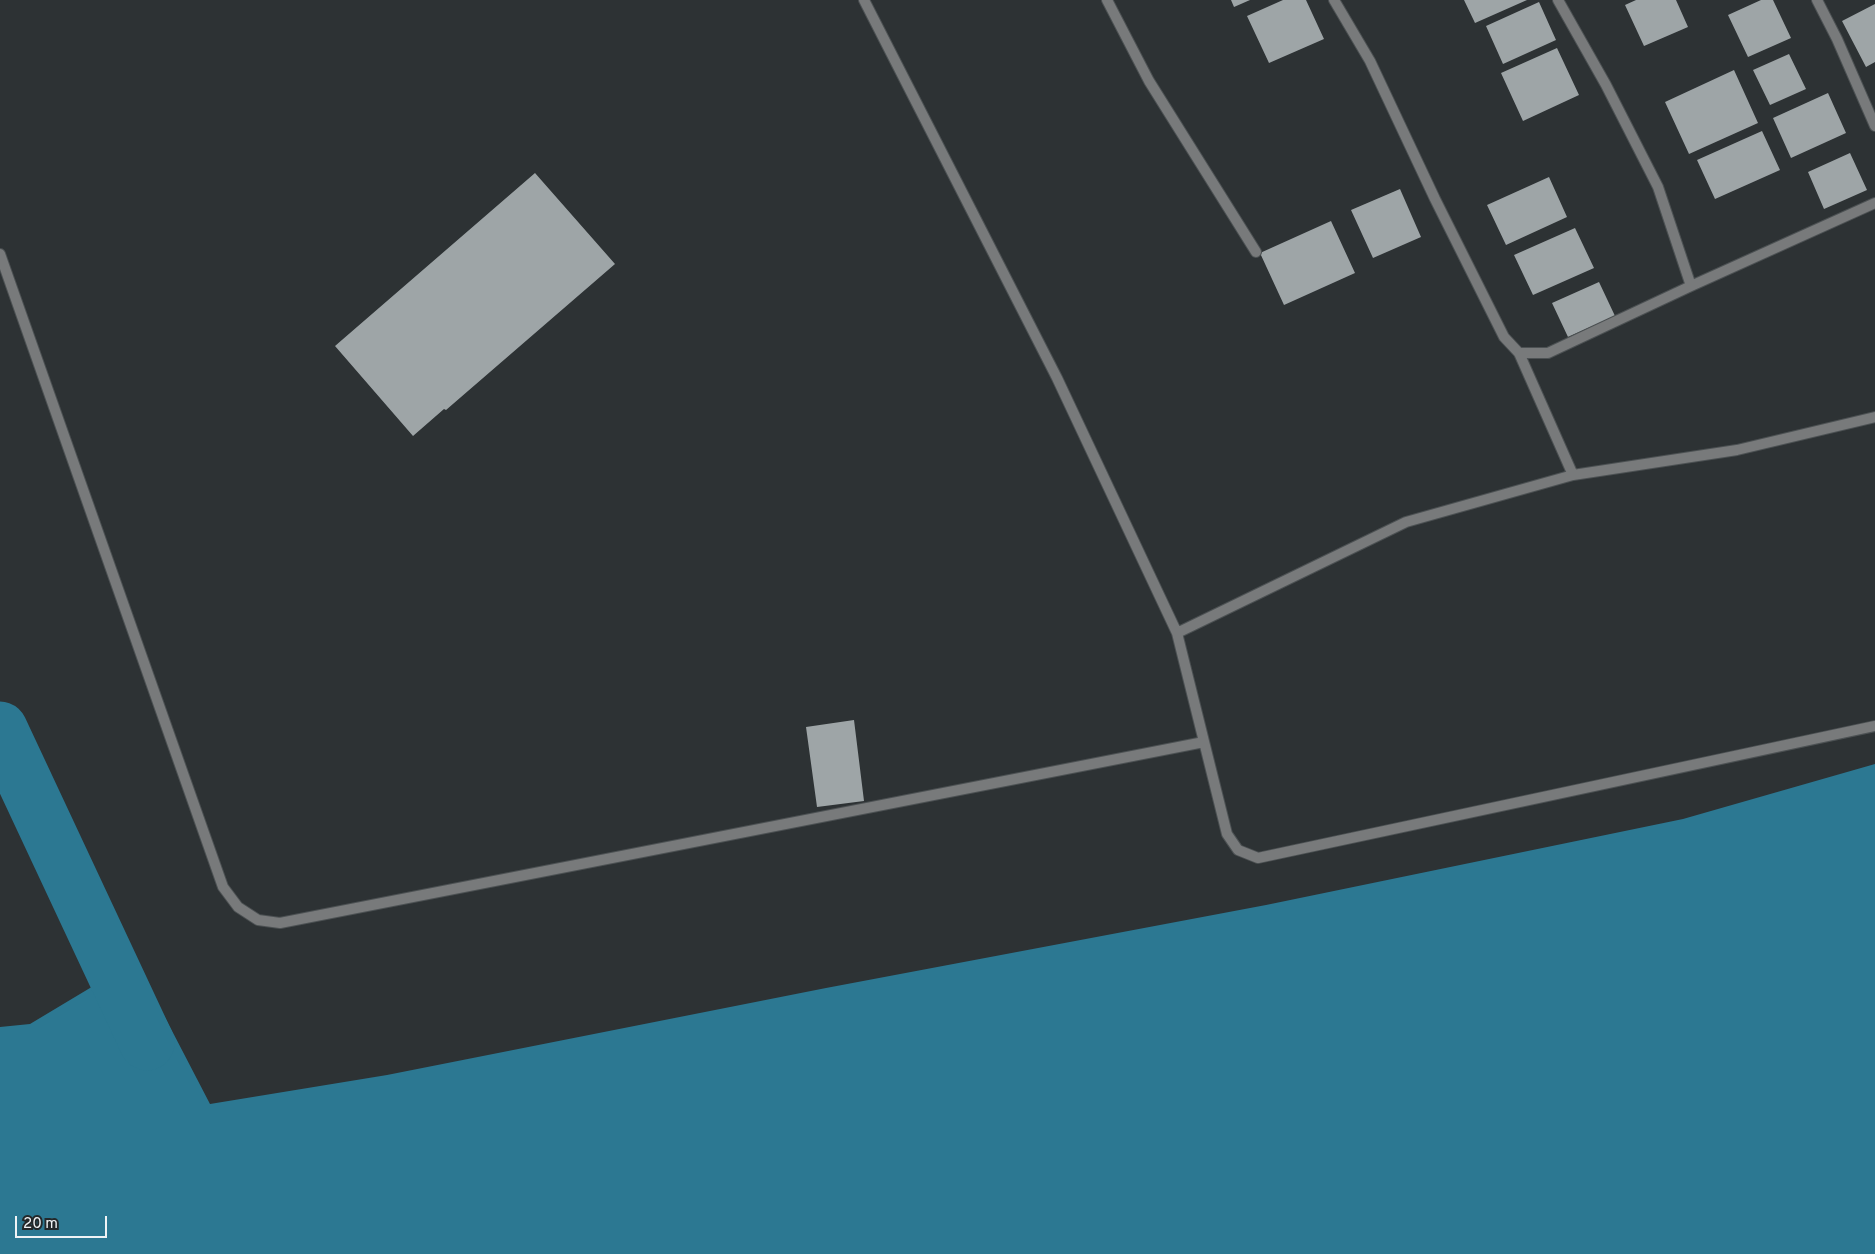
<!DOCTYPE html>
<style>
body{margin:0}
#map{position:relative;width:1875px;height:1254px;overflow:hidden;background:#2d3234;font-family:Overpass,sans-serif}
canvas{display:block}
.scale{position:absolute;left:15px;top:1216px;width:92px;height:22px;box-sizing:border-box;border:2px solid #f0f3f5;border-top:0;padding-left:6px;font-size:15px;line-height:18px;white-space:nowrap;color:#f0f3f5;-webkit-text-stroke:4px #23282a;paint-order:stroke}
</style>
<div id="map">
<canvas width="1875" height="1254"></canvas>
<div class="scale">20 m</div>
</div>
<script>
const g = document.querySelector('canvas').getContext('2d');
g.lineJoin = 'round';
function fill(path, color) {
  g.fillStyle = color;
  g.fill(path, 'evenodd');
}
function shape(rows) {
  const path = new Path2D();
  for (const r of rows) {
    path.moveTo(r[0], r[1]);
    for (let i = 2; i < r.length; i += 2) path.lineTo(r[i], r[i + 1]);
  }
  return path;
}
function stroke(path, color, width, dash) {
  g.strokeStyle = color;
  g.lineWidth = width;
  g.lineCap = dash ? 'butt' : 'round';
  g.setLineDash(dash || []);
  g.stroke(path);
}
const water = shape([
 [1875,764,1875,1254,0,1254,0,1027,30,1024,115,973,143,975,210,1104,387,1075,826,988,1266,905,1683,819]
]);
const river = shape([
 [0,729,147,1043]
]);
const building = shape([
 [1231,0,1250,0,1234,7],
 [1283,0,1306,0,1324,39,1269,63,1247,16],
 [1464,0,1527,0,1475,23],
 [1636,0,1676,0,1688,27,1644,46,1625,5],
 [1761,0,1773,0,1791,38,1748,57,1728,15],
 [1539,2,1556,40,1503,64,1486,26],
 [1875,4,1875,62,1866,67,1842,21],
 [1557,48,1579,95,1523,121,1501,73],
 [1789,54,1806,89,1770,105,1753,70],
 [1734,70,1758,123,1689,154,1665,102],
 [1828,93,1846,133,1791,158,1773,118],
 [1762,131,1780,170,1715,199,1697,160],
 [1850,153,1867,190,1824,209,1808,172],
 [535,173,615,264,446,410,444,409,413,436,335,346],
 [1549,177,1567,217,1506,245,1487,205],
 [1400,189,1421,237,1373,258,1351,210],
 [1331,221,1355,273,1284,305,1260,253],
 [1575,228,1594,268,1533,295,1514,255],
 [1599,282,1615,316,1568,337,1552,303],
 [854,720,864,801,817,807,806,727]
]);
const minor = shape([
 [864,0,1057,378,1177,633,1227,834,1238,850,1258,858,1875,726],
 [1107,0,1149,81,1256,252],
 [1334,0,1370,61,1435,199,1504,337,1519,353,1548,353,1691,286,1875,203],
 [1558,0,1606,85,1658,187,1691,286],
 [1817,0,1837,39,1875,126],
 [0,254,223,887,238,907,258,920,280,923,1204,742],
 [1519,353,1573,475],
 [1177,633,1406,522,1573,475,1737,450,1875,417]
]);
fill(water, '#2c7892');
stroke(river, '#2c7892', 55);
fill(building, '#9ea5a7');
stroke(minor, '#4c5153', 12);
stroke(minor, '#787a7b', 10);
</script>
